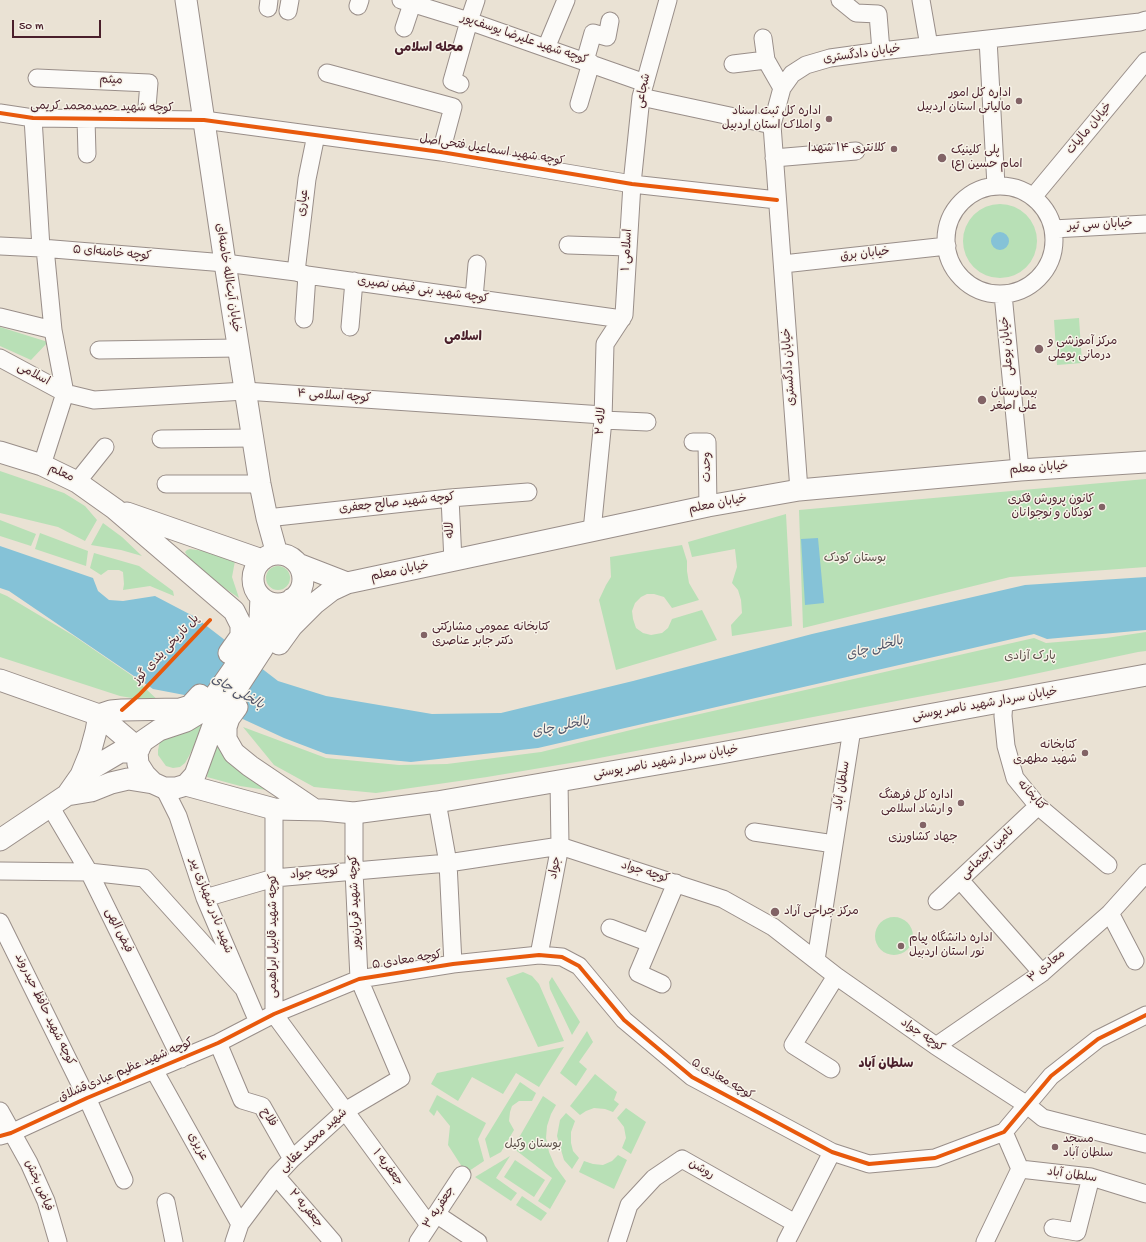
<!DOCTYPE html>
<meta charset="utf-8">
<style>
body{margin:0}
#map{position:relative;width:1146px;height:1242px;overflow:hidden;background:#eae2d4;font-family:"Gochi Hand",sans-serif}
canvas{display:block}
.scale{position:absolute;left:12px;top:20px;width:89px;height:18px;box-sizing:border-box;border:2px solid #4a1f2b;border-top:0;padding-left:5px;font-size:12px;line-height:14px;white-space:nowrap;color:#4a1f2b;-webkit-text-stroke:3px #f7f3e8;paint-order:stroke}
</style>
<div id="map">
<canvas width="1146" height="1242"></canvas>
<div class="scale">50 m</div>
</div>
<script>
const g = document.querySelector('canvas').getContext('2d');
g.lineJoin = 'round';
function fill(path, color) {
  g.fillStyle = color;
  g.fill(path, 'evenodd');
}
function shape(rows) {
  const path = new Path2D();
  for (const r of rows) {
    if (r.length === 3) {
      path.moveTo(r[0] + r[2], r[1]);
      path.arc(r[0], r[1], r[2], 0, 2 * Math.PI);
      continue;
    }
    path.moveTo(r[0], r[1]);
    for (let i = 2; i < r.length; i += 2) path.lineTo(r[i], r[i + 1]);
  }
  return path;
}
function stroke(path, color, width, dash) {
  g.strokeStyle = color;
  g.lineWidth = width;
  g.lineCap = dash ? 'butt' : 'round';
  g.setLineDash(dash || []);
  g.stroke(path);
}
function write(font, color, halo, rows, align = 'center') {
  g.font = font + ' "Gochi Hand","Playpen Sans Arabic",sans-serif';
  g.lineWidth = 3;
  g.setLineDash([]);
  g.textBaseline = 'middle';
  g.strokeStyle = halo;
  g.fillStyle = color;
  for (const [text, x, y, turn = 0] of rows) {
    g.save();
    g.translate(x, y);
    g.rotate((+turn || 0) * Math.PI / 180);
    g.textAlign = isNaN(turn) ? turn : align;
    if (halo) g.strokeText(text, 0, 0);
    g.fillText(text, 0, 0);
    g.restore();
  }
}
const green = shape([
 [1000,241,37],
 [1079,318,1082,363,1057,365,1054,320],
 [0,327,48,342,31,360,0,346],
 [0,471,64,493,85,506,97,520,85,541,58,527,0,513],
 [1146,479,1146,567,1010,577,803,628,799,510],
 [786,514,792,626,732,636,731,625,742,613,741,600,738,590,732,583,737,567,735,549,692,557,688,542],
 [0,520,36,534,31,546,0,536],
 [103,523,122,537,142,556,121,550,91,545],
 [40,533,88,551,86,566,35,549],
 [682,545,687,561,687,571,689,583,699,600,672,608,664,597,654,594,647,594,641,597,635,603,632,611,633,619,636,628,643,633,651,635,662,633,668,628,672,619,702,610,717,640,616,670,599,600,606,585,611,577,610,557],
 [190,549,233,555,235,561,232,577,239,598,204,574,191,562,185,552,187,550],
 [94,553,139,566,173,591,174,596,150,586,123,590,124,584,123,572,119,570,108,570,101,575,90,568],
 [278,578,12],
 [0,593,7,596,74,636,131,675,161,703,120,696,0,657],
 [1146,632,1146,651,1138,652,1006,680,594,759,487,777,376,793,314,787,274,765,243,727,326,758,399,765,447,764,541,752,647,726,1034,638,1046,643,1106,638],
 [211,711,189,756,185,763,180,767,173,768,166,766,158,755,158,750,160,741],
 [219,735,273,791,240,786,207,777,209,766],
 [894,936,19],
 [523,972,532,976,539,984,564,1041,538,1047,506,978],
 [552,977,580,1022,572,1035,550,989,549,982],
 [587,1031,593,1042,579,1062,587,1069,576,1086,560,1073],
 [564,1047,539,1087,516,1073,503,1094,472,1077,458,1101,431,1084,437,1073],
 [595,1074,617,1092,614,1100,619,1104,613,1112,605,1109,594,1108,586,1111,580,1115,570,1106],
 [520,1082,536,1093,532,1101,519,1101,512,1106,510,1112,509,1121,514,1130,501,1152,490,1158,485,1139],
 [437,1095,486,1123,478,1139,484,1161,466,1173,448,1145,450,1126,437,1110,434,1116,429,1111],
 [543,1096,556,1105,551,1114,547,1126,546,1138,549,1152,555,1166,566,1181,550,1209,538,1201,552,1178,513,1148],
 [626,1108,646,1122,631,1154,622,1148,626,1138,624,1127,617,1118],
 [566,1113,575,1121,571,1132,571,1143,573,1151,579,1158,572,1169,564,1160,557,1136,560,1120],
 [618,1155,627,1160,614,1189,579,1172,584,1161,593,1164,603,1165,612,1161],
 [510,1156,496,1178,517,1193,511,1201,475,1177],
 [515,1160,545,1180,534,1197,504,1177],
 [522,1196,547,1213,541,1221,516,1205]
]);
const water = shape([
 [1000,241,9],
 [818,538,824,603,805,605,801,539],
 [0,546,93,578,98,591,109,600,123,601,155,596,195,617,278,681,326,696,432,714,501,713,633,681,812,634,1025,585,1146,577,1146,630,1047,639,1034,634,538,748,411,762,326,754,284,738,195,697,153,689,9,591,0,588]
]);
const minor = shape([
 [401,0,469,21,645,83],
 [840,0,856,13,878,14,881,51],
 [921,0,929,46],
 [358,6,360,0],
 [268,8,269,0],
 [288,11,290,0],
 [404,28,412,4],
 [763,38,766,60],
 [988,39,996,186],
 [546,48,566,0],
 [585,61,593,33,607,37,610,21],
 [733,64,766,60,782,88],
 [327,73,453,107,441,152],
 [37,78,149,83,146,119],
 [460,84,452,81,469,21,476,0],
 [641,97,772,125],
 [579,104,591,63],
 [0,113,33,118,204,120,441,152,632,184,777,200],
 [33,118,41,248],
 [86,119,87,154],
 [774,158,856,151],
 [1000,240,54],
 [1033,197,1146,61],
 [1053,229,1146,224],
 [568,245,628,247],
 [0,246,41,248,225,263,296,272,307,275,622,319],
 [783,264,947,246],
 [296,272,307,179,316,135],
 [1003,294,1020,470],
 [474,298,477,264],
 [0,317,53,330],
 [304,319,307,275],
 [350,327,354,281],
 [99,350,238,348],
 [0,358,65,393,94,400,245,391,603,415],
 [603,420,647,422],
 [161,439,253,438],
 [693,442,707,442,708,506],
 [42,465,65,393,53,330,45,248],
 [77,482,105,447],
 [166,484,260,484],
 [799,490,772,125,782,88,792,74,806,65,830,58,881,51,1140,22,1146,20],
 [450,498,453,561],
 [267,518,450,498,528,492],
 [592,531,603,420,605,344,624,315,632,184,641,97,668,0],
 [1004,701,1003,716,1006,746,1015,778,1038,806,1108,865],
 [164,788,178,816,205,898,258,1022],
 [437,802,448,863,453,964],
 [50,806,89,872,181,1059],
 [274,809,274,1014,429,1225],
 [754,832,834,844],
 [0,871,89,872,144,878,243,988],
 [960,880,1042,973],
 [205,898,274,878,448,863,560,846,723,899,773,927,836,976,936,1046,1027,1105,1043,1118,1146,1144],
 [937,901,1038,806],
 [1110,913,1135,961],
 [0,922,87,1098,124,1180],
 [610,928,650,943],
 [539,955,560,846,559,781],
 [816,960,852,729],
 [662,984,638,973,676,883],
 [218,1043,242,1100,262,1106,292,1159],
 [936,1046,1042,973,1110,913,1146,873],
 [831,1069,793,1045,836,976],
 [154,1070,240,1224],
 [0,1111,29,1163,46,1201,58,1242],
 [0,1136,11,1133,87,1098,218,1043,274,1014,359,979,453,964,539,955,562,957,579,966,624,1020,692,1077,832,1152,869,1164,935,1158,1004,1132,1051,1076,1098,1039,1146,1015],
 [1020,1169,1091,1177,1146,1194],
 [276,1176,333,1242],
 [166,1202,174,1242],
 [436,1214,478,1242],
 [1053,1228,1077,1232,1091,1177],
 [234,1242,240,1224,276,1176,292,1159,345,1111,401,1078,359,979,354,871,354,813],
 [418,1242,462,1175],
 [617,1242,629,1205,654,1178,682,1159,795,1223],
 [786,1242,832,1152],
 [985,1242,1020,1169,1004,1132]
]);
const major = shape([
 [186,0,225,263,260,484,267,518,277,554],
 [0,452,42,465,77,482,115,509,234,611,241,625,241,636,229,653],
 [127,513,262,560],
 [278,579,25],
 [298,564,347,583,708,506,799,490,1020,470,1146,462],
 [261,597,260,619,251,644,209,704,204,710,186,721,159,730,143,741,137,752,138,764,145,775,153,783,164,788,176,788,186,785,195,775,214,723,261,651,292,599],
 [279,644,292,626,314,604,332,590,347,583],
 [0,680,99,715,139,749],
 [237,707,229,718,226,727,226,739,234,753,250,766,315,810],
 [99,715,111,711,122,710,180,709,190,706,200,695],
 [81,775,90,753,96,731,99,715],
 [186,785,274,809,323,810,354,813,437,802,721,753,1146,675],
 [67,795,91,791,111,783,128,779,153,783],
 [0,840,67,795,81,775,120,752,137,752]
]);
const cycleway = shape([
 [0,113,33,118,204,120,441,152,632,184,777,200],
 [122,710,139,695,210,620],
 [0,1136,11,1133,87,1098,218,1043,274,1014,359,979,453,964,539,955,562,957,579,966,624,1020,692,1077,832,1152,869,1164,935,1158,1004,1132,1051,1076,1098,1039,1146,1015]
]);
const markers = [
 [1019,101,4,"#826366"],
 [829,119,4,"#826366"],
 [894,149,4,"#826366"],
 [942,158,5,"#826366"],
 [1039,349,5,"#826366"],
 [982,400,5,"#826366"],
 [1102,507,4,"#826366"],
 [424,635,4,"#826366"],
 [1085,753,4,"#826366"],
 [961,803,4,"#826366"],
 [923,825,4,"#826366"],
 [775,912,5,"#826366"],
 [901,946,4,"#826366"],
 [1055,1147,4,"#826366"]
];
const streetNames = [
 ["کوچه شهید علیرضا یوسف‌پور",524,40,19],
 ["خیابان دادگستری",862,55,-8],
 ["میثم",111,81,3],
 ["شجاعی",644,91,-78],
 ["کوچه شهید حمیدمحمد کریمی",102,108,1],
 ["خیابان مالیات",1090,129,-50],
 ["کوچه شهید اسماعیل فتحی‌اصل",492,151,9],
 ["عیاری",304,203,-83],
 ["خیابان سی تیر",1100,226,-3],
 ["اسلامی ۱",628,250,-87],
 ["کوچه خامنه‌ای ۵",112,254,5],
 ["خیابان برق",865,255,-6],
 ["خیابان آیت‌الله خامنه‌ای",227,278,81],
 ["کوچه شهید بنی فیض نصیری",423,291,8],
 ["خیابان بوعلی",1008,346,-95],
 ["خیابان دادگستری",790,367,-94],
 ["اسلامی",33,375,28],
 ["کوچه اسلامی ۴",334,397,4],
 ["لاله ۲",602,421,-86],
 ["وحدت",708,467,-91],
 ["خیابان معلم",1039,469,-4],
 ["معلم",61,474,26],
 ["کوچه شهید صالح جعفری",397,504,-6],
 ["خیابان معلم",718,505,-11],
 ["لاله",451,530,-93],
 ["خیابان معلم",400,572,-12],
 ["پل تاریخی یئدی گوز",167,650,-47],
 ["خیابان سردار شهید ناصر پوستی",985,705,-10],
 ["خیابان سردار شهید ناصر پوستی",666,763,-10],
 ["سلطان آباد",843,786,-81],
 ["کتابخانه",1031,796,48],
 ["تامین اجتماعی",988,854,-44],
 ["جواد",556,868,-79],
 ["کوچه جواد",645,873,17],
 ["کوچه جواد",315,874,-5],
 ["کوچه شهید قربان‌پور",356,902,-92],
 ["شهید نادر شهبازی پیر",210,906,69],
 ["فیض الهی",118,931,64],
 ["کوچه شهید قابیل ابراهیمی",274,936,-90],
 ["کوچه معادی ۵",407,961,-9],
 ["معادی ۳",1047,967,-39],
 ["کوچه شهید حافظ حیدروند",44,1010,64],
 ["کوچه جواد",922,1036,34],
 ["کوچه شهید عظیم عبادی‌قشلاق",126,1071,-23],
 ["کوچه معادی ۵",722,1080,30],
 ["فلاح",268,1118,57],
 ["شهید محمد عقابی",314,1141,-43],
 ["عزیزی",197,1147,61],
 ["جعفریه ۱",387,1168,53],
 ["روشن",701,1170,30],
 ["سلطان آباد",1072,1176,8],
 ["فیاض بخش",38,1186,67],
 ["جعفریه ۳",440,1208,-57],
 ["جعفریه ۲",305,1209,50]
];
const poiNames = [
 ["اداره کل امور",1011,94,"right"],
 ["مالیاتی استان اردبیل",1011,108,"right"],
 ["اداره کل ثبت اسناد",821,112,"right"],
 ["و املاک استان اردبیل",821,126,"right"],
 ["کلانتری ۱۴ شهدا",886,149,"right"],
 ["پلی کلینیک",951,151],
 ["امام حسین (ع)",951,165],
 ["مرکز آموزشی و",1048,342],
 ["درمانی بوعلی",1048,356],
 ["بیمارستان",991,393],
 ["علی اصغر",991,407],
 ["کانون پرورش فکری",1094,500,"right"],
 ["کودکان و نوجوانان",1094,514,"right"],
 ["کتابخانه عمومی مشارکتی",432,628],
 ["دکتر جابر عناصری",432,642],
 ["کتابخانه",1077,746,"right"],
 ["شهید مطهری",1077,760,"right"],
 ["اداره کل فرهنگ",953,796,"right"],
 ["و ارشاد اسلامی",953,810,"right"],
 ["جهاد کشاورزی",923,838,"center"],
 ["مرکز جراحی آراد",784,912],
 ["اداره دانشگاه پیام",909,939],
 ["نور استان اردبیل",909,953],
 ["مسجد",1063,1140],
 ["سلطان آباد",1063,1154]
];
const parkNames = [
 ["بوستان کودک",855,559],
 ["پارک آزادی",1030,657],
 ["بوستان وکیل",533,1145]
];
const neighbourhoodNames = [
 ["محله اسلامی",429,49],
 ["اسلامی",463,338],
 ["سلطان آباد",886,1065]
];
const waterNames = [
 ["بالخلی چای",875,649,-15],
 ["بالخلی چای",237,693,29],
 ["بالخلی چای",561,728,-12]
];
fill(green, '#b8e0b6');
fill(water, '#85c2d7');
stroke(minor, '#998e89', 19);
stroke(major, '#998e89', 23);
stroke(minor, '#fcfbf9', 17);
stroke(major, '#fcfbf9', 21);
stroke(cycleway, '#e8590c', 4);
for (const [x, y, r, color] of markers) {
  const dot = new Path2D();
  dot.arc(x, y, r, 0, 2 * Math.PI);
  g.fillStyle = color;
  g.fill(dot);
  stroke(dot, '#f7f3e8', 1.5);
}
write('12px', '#4a1f2b', '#f7f3e8', streetNames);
write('12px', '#4a1f2b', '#f7f3e8', poiNames, 'left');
write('12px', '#5c4f48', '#f7f3e8', parkNames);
write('bold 13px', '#4a1f2b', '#f7f3e8', neighbourhoodNames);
write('italic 13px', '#505468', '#f7f3e8', waterNames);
</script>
